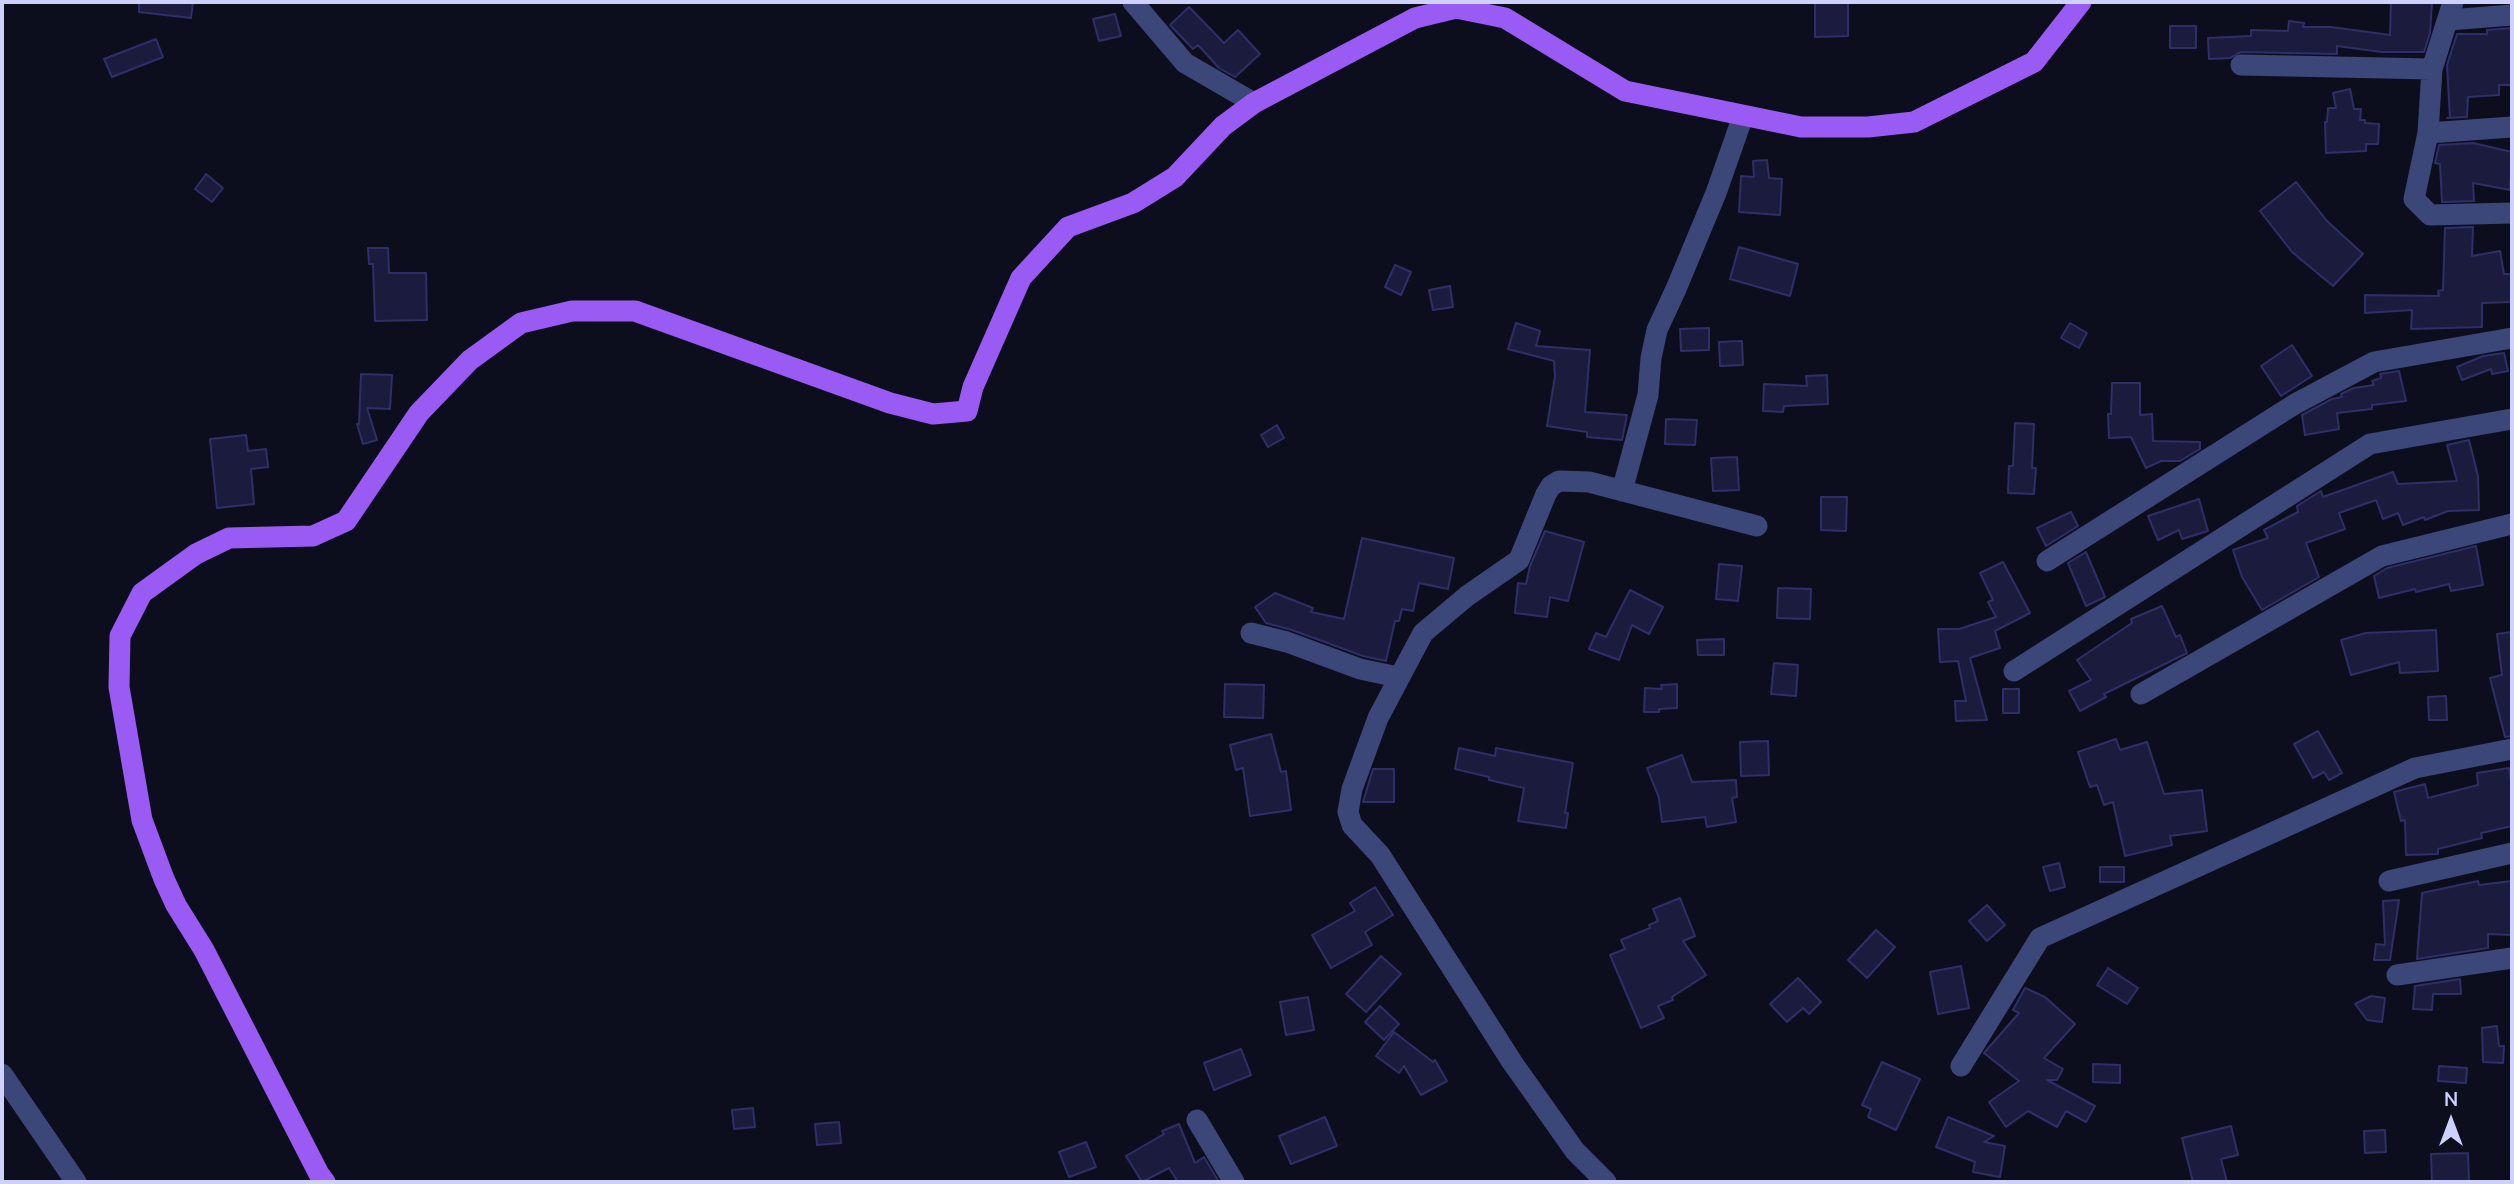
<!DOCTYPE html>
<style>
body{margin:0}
#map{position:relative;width:2514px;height:1184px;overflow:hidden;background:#0d0e1d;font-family:"Nunito Sans",sans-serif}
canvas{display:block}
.frame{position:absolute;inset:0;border:4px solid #cdd1fc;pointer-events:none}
.north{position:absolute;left:2416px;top:1086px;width:70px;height:70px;-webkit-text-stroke:5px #0d0e1d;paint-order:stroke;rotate:0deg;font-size:19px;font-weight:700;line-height:28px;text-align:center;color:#cdd1fc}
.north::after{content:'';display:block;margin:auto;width:24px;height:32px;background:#cdd1fc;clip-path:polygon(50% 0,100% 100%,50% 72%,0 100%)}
</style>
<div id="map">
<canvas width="2514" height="1184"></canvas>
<div class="frame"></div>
<div class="north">N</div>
</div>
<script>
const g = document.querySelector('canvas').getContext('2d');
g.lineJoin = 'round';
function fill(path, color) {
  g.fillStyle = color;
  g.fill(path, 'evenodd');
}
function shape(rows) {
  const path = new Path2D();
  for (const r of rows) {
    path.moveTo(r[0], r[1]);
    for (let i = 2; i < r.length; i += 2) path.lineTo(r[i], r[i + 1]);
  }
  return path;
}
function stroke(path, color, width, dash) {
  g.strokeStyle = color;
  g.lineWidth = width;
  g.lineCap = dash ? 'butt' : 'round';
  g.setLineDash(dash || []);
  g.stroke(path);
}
const building = shape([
 [139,2,193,2,191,18,139,12,139,2],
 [1815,2,1848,2,1848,36,1815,37,1815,2],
 [2391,2,2432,2,2430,33,2424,52,2382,52,2337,46,2337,54,2241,52,2230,58,2209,59,2208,38,2251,36,2251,30,2288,31,2289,21,2304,23,2303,27,2331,27,2390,35,2391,2],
 [1189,7,1224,43,1238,30,1260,54,1235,77,1219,68,1198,45,1193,49,1170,25,1189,7],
 [1115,14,1121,36,1099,41,1093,19,1115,14],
 [2170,26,2196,26,2196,48,2170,48,2170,26],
 [2512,28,2511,85,2499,85,2499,95,2468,97,2467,117,2447,118,2450,118,2447,65,2457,34,2487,34,2487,30,2512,28],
 [156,39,163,57,112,77,104,59,156,39],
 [2350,89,2354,109,2361,109,2360,120,2365,120,2365,123,2379,124,2378,144,2366,144,2366,151,2326,153,2325,122,2327,122,2328,108,2336,108,2333,93,2350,89],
 [2473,143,2512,152,2510,190,2473,183,2474,201,2442,202,2440,164,2435,163,2439,145,2473,143],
 [1767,160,1769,178,1782,179,1780,215,1739,212,1741,176,1754,177,1753,161,1767,160],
 [206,174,223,188,212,202,195,189,206,174],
 [2296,182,2327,221,2363,254,2333,286,2292,252,2260,211,2296,182],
 [2473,227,2472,256,2500,251,2504,274,2511,274,2511,302,2482,303,2482,327,2411,329,2412,310,2365,313,2365,295,2439,296,2438,291,2443,290,2445,228,2473,227],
 [1739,247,1798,264,1790,296,1730,279,1739,247],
 [368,248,388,248,389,273,426,273,427,320,375,321,373,264,369,264,368,248],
 [1395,265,1411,272,1401,295,1385,287,1395,265],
 [1450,286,1453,307,1433,310,1429,290,1450,286],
 [1516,323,1540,331,1536,346,1590,350,1585,412,1627,415,1622,440,1587,437,1587,432,1547,426,1555,376,1554,361,1508,349,1516,323],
 [2070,323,2087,333,2079,348,2061,338,2070,323],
 [1709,328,1709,350,1681,351,1680,329,1709,328],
 [1742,341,1743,365,1720,366,1719,342,1742,341],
 [2292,345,2312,376,2281,396,2261,366,2292,345],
 [2504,353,2508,371,2492,374,2491,369,2462,380,2457,367,2483,356,2504,353],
 [2399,371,2406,401,2372,405,2372,409,2337,413,2339,429,2305,435,2302,415,2332,399,2342,397,2341,394,2354,388,2374,385,2372,381,2381,378,2380,374,2399,371],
 [361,374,392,375,390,409,367,408,377,440,363,444,357,424,359,424,361,374],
 [1827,375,1828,404,1784,406,1783,412,1763,411,1764,384,1807,386,1806,376,1827,375],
 [2112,383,2140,383,2140,415,2152,414,2153,441,2200,442,2200,449,2180,461,2161,461,2146,468,2131,437,2109,438,2108,414,2111,414,2112,383],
 [1666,419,1697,420,1695,445,1665,444,1666,419],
 [2015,423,2034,424,2032,468,2036,468,2034,494,2008,493,2009,466,2013,466,2015,423],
 [1277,425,1284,438,1268,447,1261,435,1277,425],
 [246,435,248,451,266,449,268,467,251,469,254,504,217,508,210,439,246,435],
 [2469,440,2478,476,2479,510,2448,511,2425,520,2424,517,2403,525,2398,513,2383,519,2376,500,2339,513,2345,529,2306,543,2319,577,2262,610,2242,577,2233,550,2268,538,2264,530,2298,512,2297,506,2321,491,2323,497,2393,472,2398,484,2457,481,2447,445,2469,440],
 [1737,457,1739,490,1713,491,1711,458,1737,457],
 [1821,497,1847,497,1846,531,1821,530,1821,497],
 [2199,499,2208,531,2182,539,2179,530,2158,540,2148,516,2199,499],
 [2071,512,2078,526,2046,546,2037,528,2071,512],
 [1545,531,1584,542,1568,601,1550,597,1547,617,1515,613,1518,583,1526,584,1530,566,1545,531],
 [1362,538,1454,558,1448,589,1419,583,1413,611,1402,609,1399,621,1395,621,1386,661,1363,656,1292,630,1266,623,1255,607,1275,593,1313,608,1311,612,1344,619,1362,538],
 [2476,546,2483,585,2451,591,2449,584,2416,592,2415,589,2379,598,2374,576,2387,568,2476,546],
 [2086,552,2105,597,2086,606,2068,563,2086,552],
 [2003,562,2030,613,1995,631,2000,648,1970,658,1987,720,1956,721,1955,701,1966,701,1958,661,1940,662,1938,629,1959,629,1996,617,1988,602,1993,600,1980,573,2003,562],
 [1719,564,1742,566,1738,601,1716,599,1719,564],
 [1778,588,1811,589,1810,619,1777,618,1778,588],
 [1630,590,1663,607,1649,634,1632,625,1619,660,1589,649,1596,633,1606,637,1630,590],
 [2162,606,2176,637,2180,635,2187,653,2104,694,2106,697,2080,711,2069,691,2091,680,2077,660,2132,623,2131,619,2162,606],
 [2436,630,2438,671,2400,673,2399,662,2351,675,2341,640,2366,633,2436,630],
 [2512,632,2512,736,2505,737,2490,678,2502,675,2497,634,2512,632],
 [1724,639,1724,655,1698,655,1697,640,1724,639],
 [1774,663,1798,665,1796,696,1771,694,1774,663],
 [1225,684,1264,685,1263,718,1224,717,1225,684],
 [1677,684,1677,708,1659,709,1659,712,1644,712,1645,688,1662,689,1661,685,1677,684],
 [2003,689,2019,689,2019,713,2003,713,2003,689],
 [2446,696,2447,720,2429,720,2428,697,2446,696],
 [2318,731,2342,773,2329,780,2324,772,2313,778,2294,744,2318,731],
 [1271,734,1281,772,1286,771,1291,810,1250,816,1243,768,1236,770,1230,745,1271,734],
 [2116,739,2120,750,2147,742,2164,794,2202,790,2207,831,2170,836,2172,845,2125,856,2113,802,2104,805,2097,785,2090,787,2078,752,2116,739],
 [1768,741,1769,775,1741,776,1740,742,1768,741],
 [1459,748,1495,756,1496,748,1573,763,1565,813,1568,813,1566,828,1518,821,1524,788,1489,780,1489,777,1455,769,1459,748],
 [1682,755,1692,782,1736,780,1737,797,1732,798,1736,822,1707,827,1705,817,1662,822,1659,798,1647,768,1682,755],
 [2509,768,2512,789,2512,826,2481,833,2482,838,2438,849,2438,854,2406,855,2405,820,2401,821,2394,792,2425,784,2428,798,2478,785,2477,773,2509,768],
 [1373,769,1394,769,1394,802,1363,802,1373,769],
 [2059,863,2065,887,2050,891,2043,867,2059,863],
 [2100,867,2124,867,2124,882,2100,882,2100,867],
 [2478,881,2479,885,2512,881,2512,935,2488,934,2488,948,2417,959,2422,893,2478,881],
 [1375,887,1393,915,1365,932,1372,945,1331,968,1312,935,1355,911,1350,903,1375,887],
 [1680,898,1695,936,1683,941,1706,975,1672,997,1673,1000,1658,1006,1664,1018,1641,1028,1610,955,1625,949,1621,940,1650,928,1649,925,1658,921,1653,909,1680,898],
 [2399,900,2390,960,2374,960,2376,944,2385,945,2383,901,2399,900],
 [1987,905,2005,925,1987,941,1969,921,1987,905],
 [1876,930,1895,947,1867,978,1848,960,1876,930],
 [1381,956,1401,974,1366,1012,1346,994,1381,956],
 [1961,966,1969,1008,1938,1014,1930,972,1961,966],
 [2108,968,2138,988,2127,1004,2097,985,2108,968],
 [1798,978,1821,1002,1809,1014,1803,1008,1787,1022,1770,1004,1798,978],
 [2460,979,2461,994,2433,994,2432,1010,2413,1009,2415,986,2460,979],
 [2025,988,2045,997,2075,1024,2044,1058,2063,1069,2057,1080,2047,1080,2095,1106,2086,1122,2066,1111,2057,1127,2028,1111,2006,1127,1989,1102,2019,1081,1984,1053,2019,1013,2013,1010,2025,988],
 [2371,996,2385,998,2382,1022,2367,1020,2355,1004,2371,996],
 [1308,997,1314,1030,1286,1035,1280,1002,1308,997],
 [1380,1006,1399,1024,1384,1040,1365,1022,1380,1006],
 [2497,1026,2499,1046,2504,1046,2503,1063,2483,1062,2482,1028,2497,1026],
 [1394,1032,1433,1062,1435,1060,1447,1081,1421,1095,1404,1066,1399,1073,1376,1056,1394,1032],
 [1241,1049,1251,1075,1214,1090,1204,1063,1241,1049],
 [1882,1062,1920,1079,1896,1130,1868,1117,1871,1109,1862,1105,1882,1062],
 [2093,1064,2120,1065,2120,1083,2093,1082,2093,1064],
 [2439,1066,2467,1068,2466,1083,2438,1081,2439,1066],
 [753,1108,755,1127,734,1129,732,1110,753,1108],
 [1325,1117,1337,1146,1291,1164,1279,1136,1325,1117],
 [1948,1117,1994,1136,1984,1142,2005,1146,2000,1177,1973,1172,1975,1162,1936,1147,1948,1117],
 [839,1122,841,1143,817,1145,815,1124,839,1122],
 [1179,1124,1195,1163,1204,1157,1219,1182,1178,1182,1169,1168,1142,1182,1126,1156,1164,1134,1162,1131,1179,1124],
 [2231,1126,2238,1155,2221,1159,2227,1182,2193,1182,2182,1138,2231,1126],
 [2385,1130,2386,1152,2365,1153,2364,1131,2385,1130],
 [1086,1142,1096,1167,1069,1177,1059,1152,1086,1142],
 [2468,1153,2469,1182,2432,1182,2431,1154,2468,1153]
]);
const minor = shape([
 [1133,2,1185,63,1254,103],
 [2453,2,2432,69,2428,133,2414,199,2430,215,2512,213],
 [2449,20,2512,15],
 [2241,65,2432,69],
 [2428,133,2512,127],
 [1622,491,1648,395,1651,358,1657,330,1676,289,1716,193,1743,116],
 [2047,561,2295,404,2374,362,2512,338],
 [1251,633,1287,642,1360,669,1398,677],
 [2014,671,2370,444,2512,419],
 [2141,694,2382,556,2512,524],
 [2389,881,2512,853],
 [2397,975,2512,958],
 [1961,1066,2040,938,2415,768,2512,749],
 [2,1074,76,1182],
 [1197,1120,1234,1182],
 [1606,1182,1575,1151,1512,1062,1380,855,1352,825,1348,812,1352,789,1378,718,1423,633,1467,596,1519,560,1546,494,1551,486,1559,481,1589,482,1757,526]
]);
const major = shape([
 [325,1182,319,1174,204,950,176,905,164,879,142,820,119,687,120,636,142,593,196,554,229,538,313,536,346,521,419,413,470,360,521,323,572,311,635,311,890,403,933,414,967,411,973,387,1021,278,1068,227,1133,203,1175,177,1223,126,1254,103,1415,18,1456,8,1505,18,1625,91,1801,127,1868,127,1914,122,2034,62,2081,2]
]);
fill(building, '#1b1b3d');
stroke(building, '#2e2f67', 2);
stroke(minor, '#3b4679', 21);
stroke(major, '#9a5bf4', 21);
</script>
